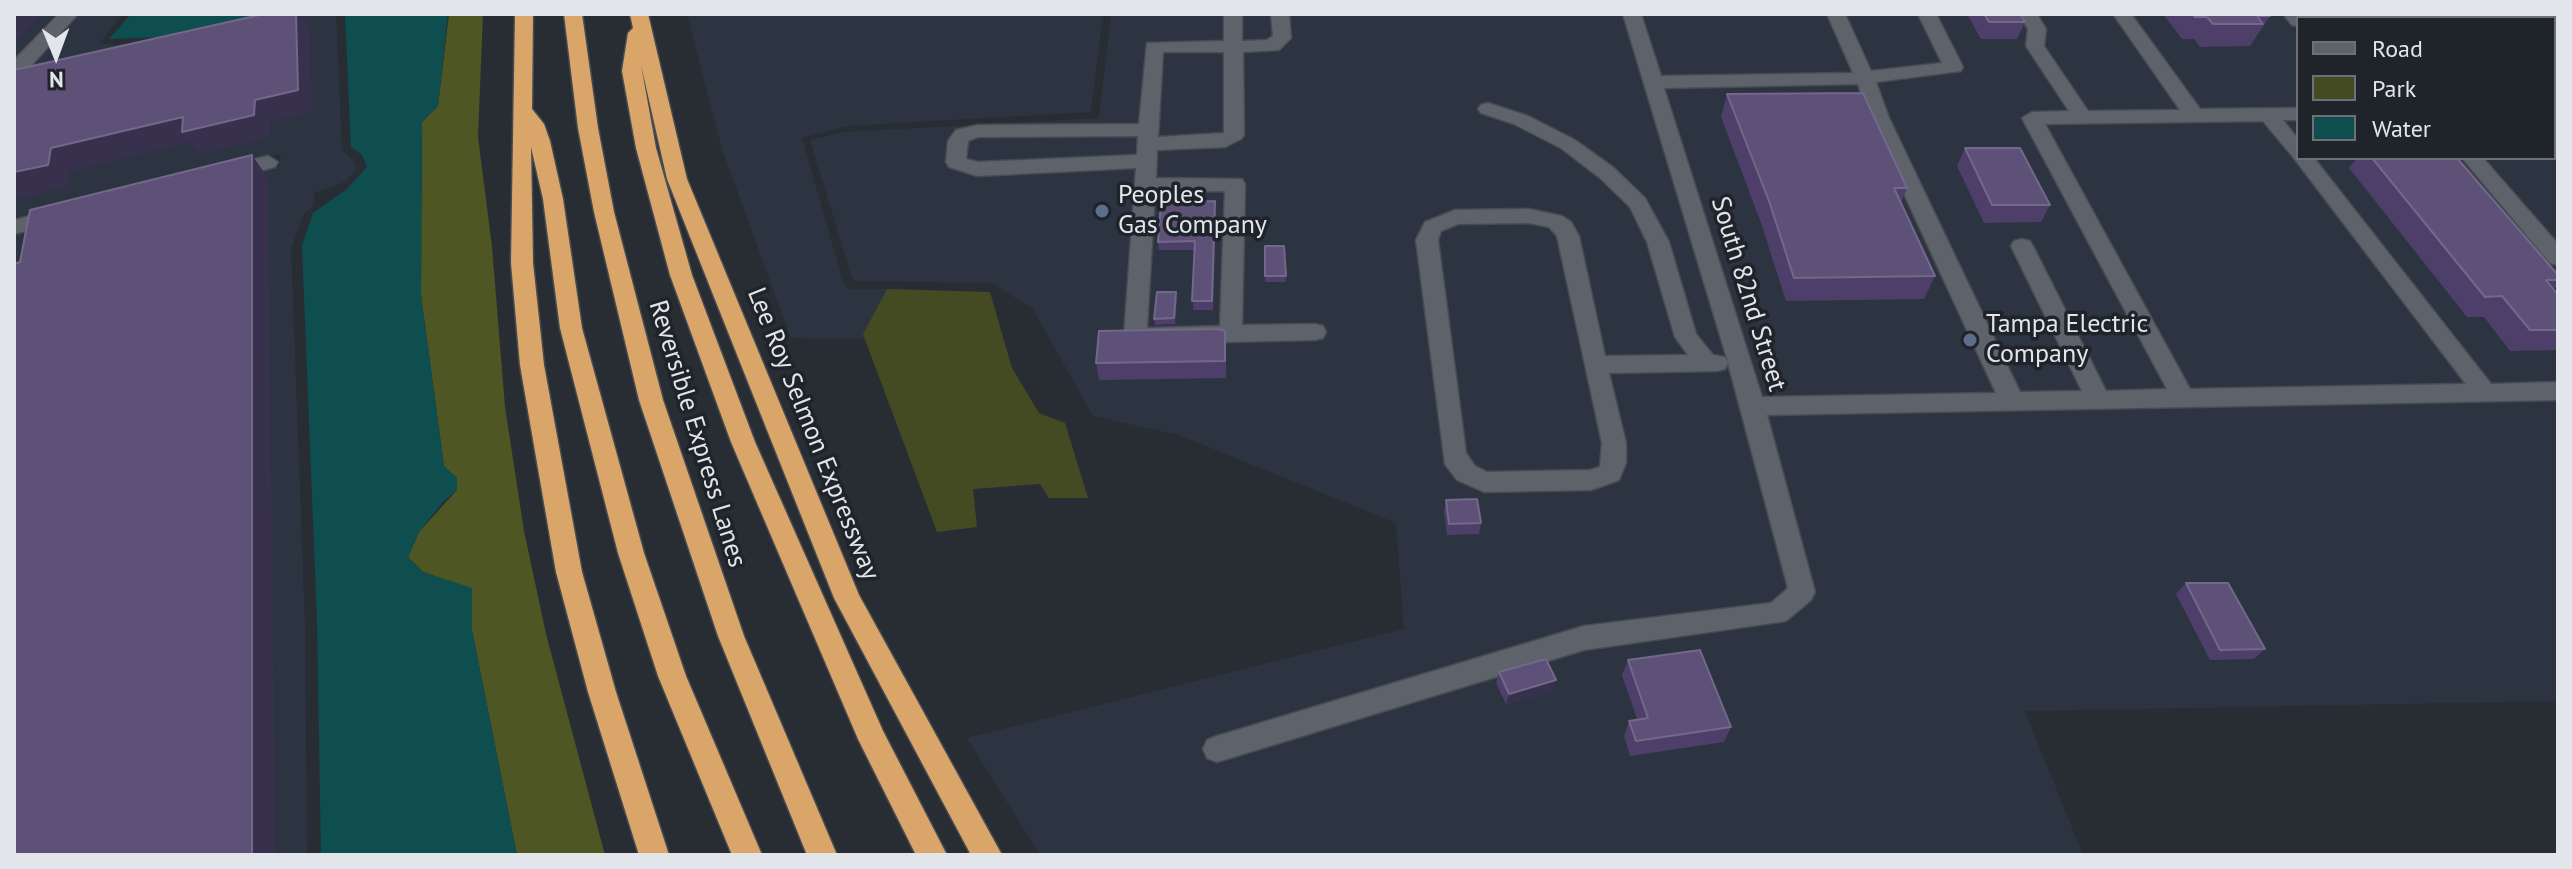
<!DOCTYPE html>
<style>
body{margin:0}
#map{position:relative;width:2572px;height:869px;overflow:hidden;background:#282d34;font-family:"PT Sans",sans-serif}
canvas{display:block}
.frame{position:absolute;inset:0;border:16px solid #e2e5ea;pointer-events:none}
.legend{position:absolute;left:2296px;top:16px;width:260px;height:144px;box-sizing:border-box;background:#1f232a;border:2px solid #6d7177;margin:0;padding:10px 14px;list-style:none;font-size:24px;color:#e2e5ea}
.legend li{display:flex;align-items:center;gap:16px;height:40px}
.legend b{width:40px;border:2px solid #6d7177}
.north{position:absolute;left:16px;top:16px;width:80px;height:80px;-webkit-text-stroke:6px #1f232a;paint-order:stroke;rotate:179deg;font-size:22px;font-weight:700;line-height:32px;text-align:center;color:#e2e5ea}
.north::after{content:'';display:block;margin:auto;width:28px;height:36px;background:#e2e5ea;clip-path:polygon(50% 0,100% 100%,50% 72%,0 100%)}
</style>
<div id="map">
<canvas width="2572" height="869"></canvas>
<div class="frame"></div>
<ul class="legend">
<li><b style="height:10px;background:#5e636b"></b>Road</li>
<li><b style="height:22px;background:#444b22"></b>Park</li>
<li><b style="height:22px;background:#0f4e4f"></b>Water</li>
</ul>
<div class="north">N</div>
</div>
<script>
const g = document.querySelector('canvas').getContext('2d');
g.lineJoin = 'round';
function fill(path, color) {
  g.fillStyle = color;
  g.fill(path, 'evenodd');
}
function shape(rows) {
  const path = new Path2D();
  for (const r of rows) {
    path.moveTo(r[0], r[1]);
    for (let i = 2; i < r.length; i += 2) path.lineTo(r[i], r[i + 1]);
  }
  return path;
}
function stroke(path, color, width, dash) {
  g.strokeStyle = color;
  g.lineWidth = width;
  g.lineCap = dash ? 'butt' : 'round';
  g.setLineDash(dash || []);
  g.stroke(path);
}
function write(font, color, halo, rows, align = 'center') {
  g.font = font + ' "PT Sans",sans-serif';
  g.lineWidth = 7;
  g.setLineDash([]);
  g.textBaseline = 'middle';
  g.strokeStyle = halo;
  g.fillStyle = color;
  for (const [text, x, y, turn = 0] of rows) {
    g.save();
    g.translate(x, y);
    g.rotate((+turn || 0) * Math.PI / 180);
    g.textAlign = isNaN(turn) ? turn : align;
    if (halo) g.strokeText(text, 0, 0);
    g.fillText(text, 0, 0);
    g.restore();
  }
}
const built = shape([
 [14,14,122,14,100,43,112,45,155,42,289,14,336,14,342,150,353,160,357,169,345,182,314,193,314,205,303,215,291,249,305,626,307,855,14,855,14,234,279,166,281,154,14,220],
 [687,14,1103,14,1091,112,846,126,802,138,844,285,851,289,887,289,863,334,865,339,791,338,722,149],
 [1111,14,2558,14,2558,701,2025,711,2083,855,1040,855,967,738,1404,629,1396,523,1179,435,1093,416,1033,309,992,283,853,281,810,140,845,132,1099,118],
 [2298,18,2554,18,2554,158,2298,158]
]);
const green = shape([
 [887,289,990,292,1012,368,1039,413,1065,423,1088,498,1049,498,1040,484,973,489,977,527,937,532,863,334]
]);
const forest = shape([
 [449,14,483,14,478,137,492,247,505,407,524,531,546,634,605,855,517,855,472,630,472,589,423,572,408,557,419,532,457,490,457,478,444,466,421,295,422,122,438,106]
]);
const water = shape([
 [131,14,267,14,157,37,109,39],
 [345,14,448,14,438,106,422,122,421,295,444,466,457,478,457,490,442,503,419,532,408,557,423,572,472,588,472,630,517,855,321,855,317,621,302,246,313,213,347,189,367,167,362,155,351,147]
]);
const minor = shape([
 [59,14,78,14,29,68,14,72,14,60,59,14],
 [1224,14,1242,14,1242,41,1267,40,1273,36,1271,14,1289,14,1291,38,1279,50,1243,52,1244,135,1241,139,1225,147,1157,150,1156,178,1242,179,1245,184,1242,325,1315,324,1323,326,1326,332,1323,338,1315,340,1135,344,1127,342,1124,336,1136,168,977,176,949,167,946,162,948,141,956,130,978,125,1139,124,1147,43,1224,41,1224,14],
 [1163,52,1224,52,1224,133,1158,137,1163,52],
 [1138,136,1137,155,978,162,966,159,968,141,978,137,1138,136],
 [1225,191,1220,326,1147,328,1155,192,1225,191],
 [1623,14,1641,14,1661,76,1853,73,1827,14,1845,14,1871,71,1942,63,1918,14,1936,14,1963,67,1961,71,1876,82,1889,118,2020,392,2082,391,2011,246,2014,241,2022,239,2030,241,2033,246,2106,391,2167,389,2022,118,2032,112,2069,111,2026,46,2028,29,2019,14,2037,14,2046,29,2044,46,2088,111,2180,110,2113,14,2131,14,2200,109,2298,108,2298,120,2283,120,2298,139,2298,158,2314,158,2491,384,2558,382,2558,400,1767,415,1815,592,1811,600,1786,621,1584,650,1217,762,1207,758,1203,749,1207,740,1217,736,1584,626,1771,603,1788,588,1728,363,1725,369,1717,371,1609,373,1626,443,1626,463,1619,480,1600,487,1591,490,1484,492,1457,480,1445,464,1416,240,1425,222,1455,210,1529,209,1562,216,1571,222,1579,236,1605,356,1688,355,1675,337,1647,242,1630,207,1600,178,1561,148,1514,124,1481,113,1478,109,1481,105,1488,103,1528,116,1575,140,1614,168,1645,198,1669,242,1696,334,1713,355,1725,357,1728,362,1623,14],
 [1858,84,1869,118,1996,393,1762,397,1664,88,1858,84],
 [2263,121,2293,157,2466,384,2190,389,2045,124,2263,121],
 [1529,223,1549,227,1557,236,1602,443,1600,467,1590,470,1487,472,1475,466,1466,453,1438,240,1441,231,1458,224,1529,223],
 [2283,14,2302,14,2305,18,2298,18,2298,26,2292,25,2283,14],
 [2554,108,2558,108,2558,120,2554,120,2554,108],
 [2554,137,2558,137,2558,149,2554,149,2554,137],
 [268,156,278,162,275,167,229,179,219,172,222,167,268,156],
 [2462,158,2483,158,2558,244,2558,265,2550,263,2462,158],
 [58,209,65,211,68,216,65,221,14,234,14,220,58,209]
]);
const highway = shape([
 [515,14,533,14,532,109,544,124,550,141,563,199,582,328,644,553,686,676,762,855,732,855,658,676,618,553,560,328,543,199,531,147,533,263,544,365,582,572,616,692,669,855,639,855,588,692,556,572,520,365,511,263,515,14],
 [564,14,582,14,598,128,614,212,663,400,744,636,837,855,807,855,718,636,639,400,594,212,578,128,564,14],
 [630,14,648,14,687,179,859,595,1002,855,971,855,834,598,667,179,641,65,656,148,692,275,755,442,883,731,947,855,916,855,858,739,731,442,670,275,636,148,622,71,628,33,633,28,630,14]
]);
const wall = shape([
 [1967,14,2020,14,2025,22,2017,39,1981,39],
 [2163,14,2268,14,2270,16,2250,46,2200,47,2194,39,2182,39],
 [2410,14,2558,14,2558,73,2554,73,2554,18,2408,18],
 [1727,94,1907,188,1901,203,1935,276,1924,299,1786,301,1761,223,1721,117],
 [1965,148,2050,205,2041,222,1984,223,1957,166],
 [2357,158,2457,158,2558,275,2558,285,2554,289,2558,295,2558,350,2510,351,2484,317,2467,317,2349,168],
 [1216,210,1213,310,1193,310,1194,250,1159,250,1158,242],
 [1265,246,1284,246,1286,282,1265,282],
 [1177,298,1175,324,1155,325,1154,319],
 [1226,348,1226,378,1099,380,1096,363],
 [1446,500,1481,523,1479,534,1447,535,1444,511],
 [2186,583,2265,649,2254,659,2210,660,2176,594],
 [1628,660,1731,727,1724,742,1630,756,1624,736,1629,721,1637,719,1622,675],
 [1499,672,1553,691,1506,704,1496,683]
]);
const shadedWall = shape([
 [14,14,41,14,14,42],
 [296,14,300,14,310,29,312,112,270,122,270,137,199,154,190,142,70,171,67,187,14,200,14,172,51,148,255,100],
 [252,155,268,178,275,855,252,855],
 [1556,680,1553,691,1506,704,1509,694]
]);
const building = shape([
 [264,14,296,14,298,90,255,100,254,115,182,132,183,117,51,148,48,165,14,172,14,70,264,14],
 [1984,14,2020,14,2025,22,1989,22,1984,14],
 [2192,14,2268,14,2270,16,2257,16,2263,24,2213,24,2207,17,2195,17,2192,14],
 [2431,14,2558,14,2558,51,2554,51,2554,18,2434,18,2431,14],
 [1863,93,1907,188,1894,188,1935,276,1794,278,1769,201,1727,94,1863,93],
 [1965,148,2020,148,2050,205,1992,205,1965,148],
 [252,155,252,855,14,855,14,264,20,262,30,210,252,155],
 [2372,158,2457,158,2558,275,2558,280,2546,280,2558,295,2558,330,2530,330,2502,296,2485,297,2372,158],
 [1215,201,1212,301,1192,301,1195,241,1158,242,1161,202,1215,201],
 [1265,246,1284,246,1286,276,1265,276,1265,246],
 [1157,292,1176,292,1174,318,1154,319,1157,292],
 [1218,329,1225,331,1225,361,1096,363,1099,331,1218,329],
 [1477,499,1481,523,1449,524,1446,500,1477,499],
 [2186,583,2228,583,2265,649,2220,650,2186,583],
 [1700,650,1731,727,1636,741,1629,721,1648,718,1628,660,1700,650],
 [1546,659,1556,680,1509,694,1499,672,1546,659]
]);
const markers = [
 [1102,211,8,"#5c6f8a"],
 [1970,340,8,"#5c6f8a"]
];
const poiNames = [
 ["Peoples",1118,196],
 ["Gas Company",1118,226],
 ["Tampa Electric",1986,325],
 ["Company",1986,355]
];
const streetNames = [
 ["South 82nd Street",1748,294,73],
 ["Reversible Express Lanes",697,434,73],
 ["Lee Roy Selmon Expressway",813,434,68]
];
fill(built, '#2d3441');
fill(green, '#444b22');
fill(forest, '#4e5723');
fill(water, '#0f4e4f');
stroke(minor, '#474b52', 3);
stroke(highway, '#474b52', 3);
fill(minor, '#5e636b');
fill(highway, '#daa569');
fill(wall, '#4d3f69');
fill(shadedWall, '#38314e');
fill(building, '#5d5177');
stroke(building, '#726889', 2);
for (const [x, y, r, color] of markers) {
  const dot = new Path2D();
  dot.arc(x, y, r, 0, 2 * Math.PI);
  g.fillStyle = color;
  g.fill(dot);
  stroke(dot, '#1f232a', 3);
}
write('26px', '#e2e5ea', '#1f232a', poiNames, 'left');
write('26px', '#e2e5ea', '#1f232a', streetNames);
</script>
